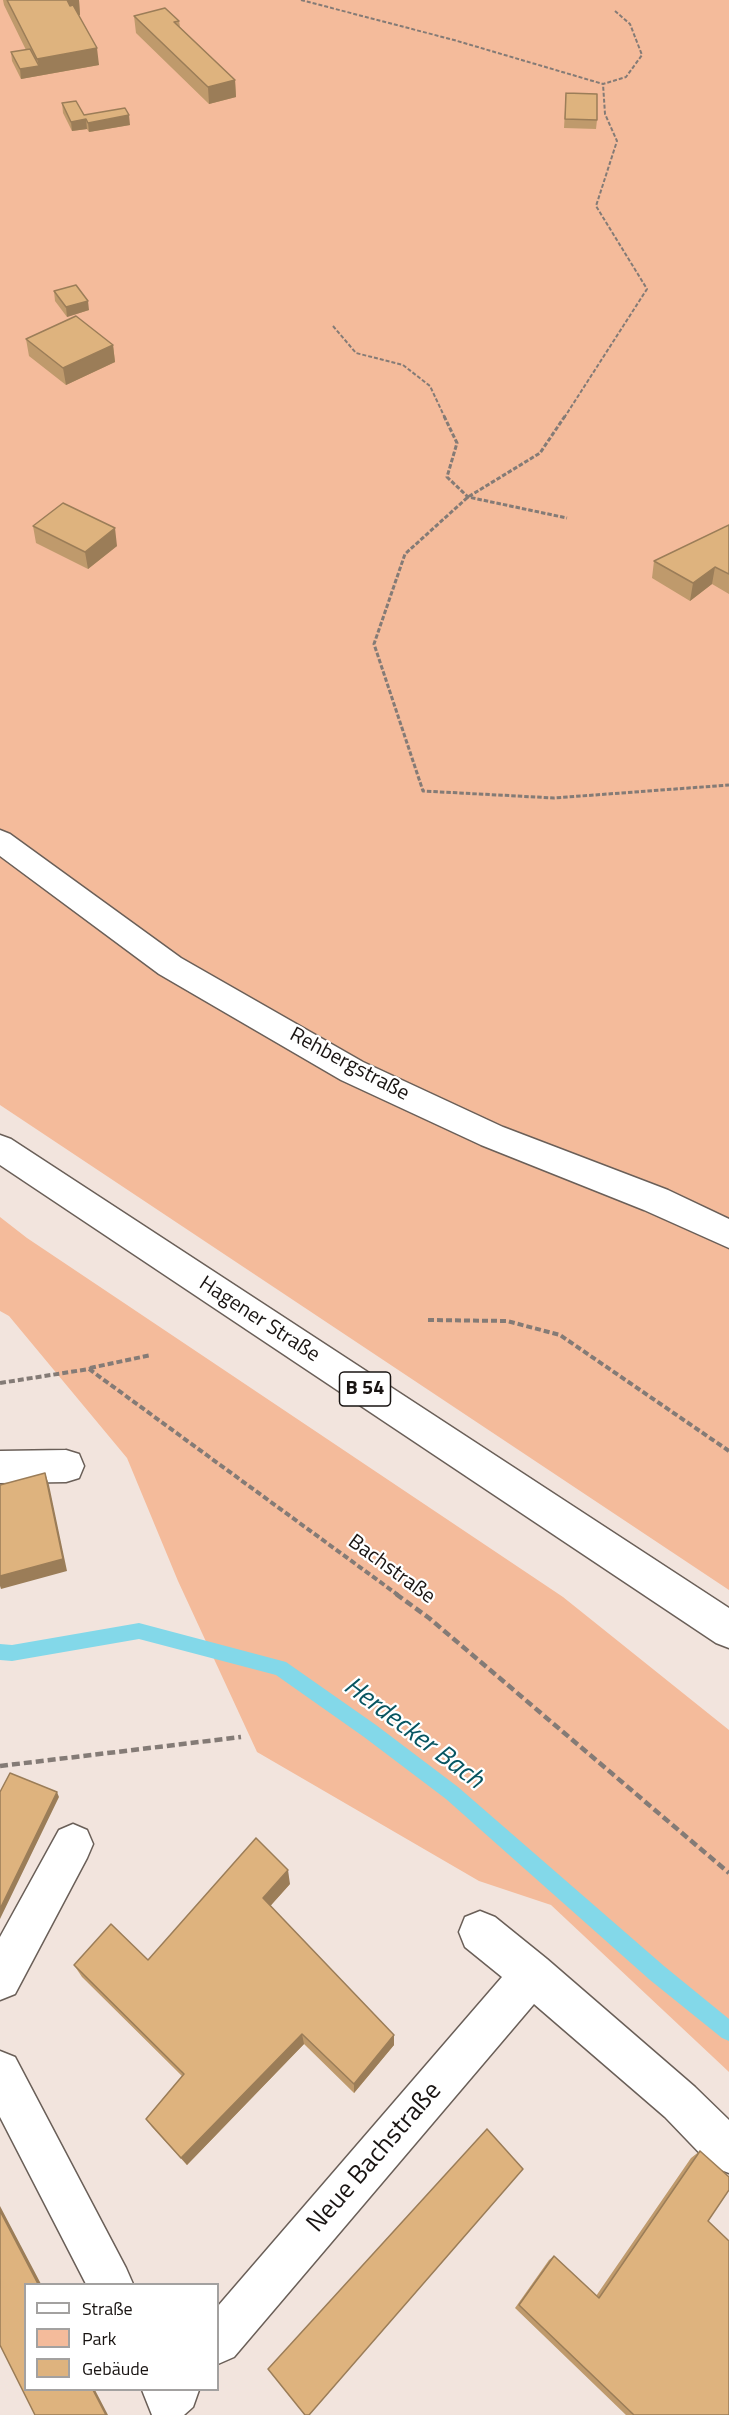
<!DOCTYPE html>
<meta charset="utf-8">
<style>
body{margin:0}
#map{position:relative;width:729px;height:2415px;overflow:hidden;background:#f2e4dd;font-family:"Titillium Web",sans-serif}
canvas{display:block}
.legend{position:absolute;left:24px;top:2283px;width:195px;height:108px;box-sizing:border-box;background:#fff;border:2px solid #a3a1a0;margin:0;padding:8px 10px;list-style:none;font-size:18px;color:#191412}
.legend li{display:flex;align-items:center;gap:12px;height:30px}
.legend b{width:30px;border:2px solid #a3a1a0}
</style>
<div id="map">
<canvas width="729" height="2415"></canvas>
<ul class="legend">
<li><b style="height:8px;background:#fff"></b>Straße</li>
<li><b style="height:16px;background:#f4bb9b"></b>Park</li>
<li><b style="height:16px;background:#deb37e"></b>Gebäude</li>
</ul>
</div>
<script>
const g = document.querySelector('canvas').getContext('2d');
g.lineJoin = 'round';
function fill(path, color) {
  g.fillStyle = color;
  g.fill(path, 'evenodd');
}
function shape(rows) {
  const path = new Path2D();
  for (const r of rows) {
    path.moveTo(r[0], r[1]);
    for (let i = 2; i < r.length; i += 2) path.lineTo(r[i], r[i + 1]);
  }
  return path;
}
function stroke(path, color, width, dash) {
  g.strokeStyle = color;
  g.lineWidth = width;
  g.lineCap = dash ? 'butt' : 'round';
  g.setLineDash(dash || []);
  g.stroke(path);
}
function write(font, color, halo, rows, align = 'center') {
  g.font = font + ' "Titillium Web",sans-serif';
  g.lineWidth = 4.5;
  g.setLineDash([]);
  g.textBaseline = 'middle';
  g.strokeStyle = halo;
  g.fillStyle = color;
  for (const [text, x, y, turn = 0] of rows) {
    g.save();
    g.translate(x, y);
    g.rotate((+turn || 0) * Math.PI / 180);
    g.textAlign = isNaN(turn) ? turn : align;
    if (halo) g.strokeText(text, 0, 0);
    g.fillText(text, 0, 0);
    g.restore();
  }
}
const green = shape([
 [0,0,729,0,729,1590,0,1105],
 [0,1217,27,1238,563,1597,729,1730,729,2072,551,1905,479,1881,257,1752,178,1581,127,1458,9,1316,0,1311]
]);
const stream = shape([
 [139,1623,286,1662,376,1725,458,1787,664,1966,729,2019,729,2041,722,2038,650,1980,446,1799,364,1737,276,1675,139,1639,12,1661,0,1660,0,1644,12,1645,139,1623]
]);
const pathFar3 = shape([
 [301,0,454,40,603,84,626,77,642,55,630,24,615,11],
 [333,326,356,353,403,365,430,386,445,418],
 [564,418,647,289,596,206,617,141,605,114,603,84]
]);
const pathFar2 = shape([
 [444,416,457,443,447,477,468,497,567,518],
 [565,416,540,453,468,497,405,554,374,644,423,791,554,798,729,785]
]);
const pathFar1 = shape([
 [428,1320,507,1321,560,1335,729,1451],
 [90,1368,151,1355],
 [0,1383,89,1369,398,1595]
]);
const path = shape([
 [396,1594,429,1618,729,1873],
 [0,1766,241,1737]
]);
const minor = shape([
 [0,830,10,834,181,958,363,1062,503,1127,668,1190,729,1219,729,1248,644,1210,481,1145,341,1080,159,974,0,856,0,830],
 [66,1450,79,1454,84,1466,79,1478,66,1482,0,1483,0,1451,66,1450],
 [73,1824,87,1830,93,1844,87,1858,15,1994,0,2000,0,1937,59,1830,73,1824],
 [480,1911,495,1917,547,1959,695,2087,729,2120,729,2173,713,2167,665,2117,534,2004,234,2357,218,2364,218,2306,502,1977,465,1947,459,1932,465,1917,480,1911],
 [0,2051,15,2057,126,2268,133,2284,86,2284,0,2117,0,2051],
 [142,2390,199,2390,193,2407,184,2415,152,2415,142,2390]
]);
const major = shape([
 [0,1135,11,1139,729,1608,729,1648,716,1643,0,1165,0,1135]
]);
const wall = shape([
 [3,0,79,0,80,15,78,15,99,65,21,79,12,61,11,52,26,50,4,5],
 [134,16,179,21,180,27,235,80,236,97,209,104,136,33],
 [566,93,597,120,596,129,564,128],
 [62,103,84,115,130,125,89,132,87,129,72,131,63,113],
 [54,291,89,310,67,317,55,301],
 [26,339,113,345,115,362,66,385,29,356],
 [729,525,729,594,712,584,690,601,652,578,654,561],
 [33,526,117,546,88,569,36,543],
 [290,1884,270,1906,394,2035,394,2045,354,2093,304,2044,187,2165,152,2127,146,2119,182,2076,82,1977,74,1965,148,1960],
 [700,2151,729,2415,626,2415,515,2308,549,2260,554,2256,596,2296,691,2158]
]);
const shadedWall = shape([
 [67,0,79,0,80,15,69,17],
 [97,48,99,65,21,79,20,69,39,66,37,59],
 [235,80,236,97,209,104,208,87],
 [129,115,130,125,89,132,88,123],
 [86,119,87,129,72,131,71,122],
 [88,301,89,310,67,317,66,307],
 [113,345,115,362,66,385,63,368],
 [115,528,117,546,88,569,85,552],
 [715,567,712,584,690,601,693,583],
 [45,1473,49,1485,67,1571,1,1589,0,1586,0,1576],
 [57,1792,59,1797,0,1919,0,1909],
 [288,1870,290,1884,265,1912,263,1898],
 [302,2034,304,2044,187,2165,181,2158],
 [394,2035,394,2045,354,2093,354,2084],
 [0,2206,41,2284,38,2284,0,2211],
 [93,2390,95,2390,108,2415,106,2415]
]);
const building = shape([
 [7,0,67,0,70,6,73,5,97,48,37,59,7,0],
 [165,8,179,21,174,22,235,80,208,87,134,16,165,8],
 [30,49,39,66,20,69,11,52,30,49],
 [566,93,597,94,597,120,565,119,566,93],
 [76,101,84,115,125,108,129,115,88,123,86,119,71,122,62,103,76,101],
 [76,285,88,301,66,307,54,291,76,285],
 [76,316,113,345,63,368,26,339,76,316],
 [63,503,115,528,85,552,33,526,63,503],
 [729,525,729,574,715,567,693,583,654,561,729,525],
 [45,1473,63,1559,0,1576,0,1485,45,1473],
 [10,1773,57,1792,0,1909,0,1792,10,1773],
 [256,1838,288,1870,263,1898,394,2035,354,2084,302,2034,181,2158,146,2119,184,2074,74,1965,111,1924,148,1960,256,1838],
 [487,2129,523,2169,309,2415,305,2415,268,2369,487,2129],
 [700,2151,729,2177,729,2190,708,2221,729,2241,729,2415,634,2415,519,2305,554,2256,599,2298,700,2151],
 [0,2211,38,2284,26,2284,26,2390,93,2390,106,2415,35,2415,0,2345,0,2211]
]);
const shields = [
 [365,1389,51]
];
const shieldNames = [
 ["B 54",365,1389]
];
const streetNames = [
 ["Rehbergstraße",349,1065,28],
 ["Hagener Straße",259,1320,33],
 ["Bachstraße",391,1570,36]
];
const nearStreetnames = [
 ["Neue Bachstraße",375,2158,-49]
];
const nearWaternames = [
 ["Herdecker Bach",413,1734,37]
];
fill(green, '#f4bb9b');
fill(stream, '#83d8e9');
stroke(minor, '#6a5f58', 3);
stroke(major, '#6a5f58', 3);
stroke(pathFar3, '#847b76', 2, [4, 2]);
stroke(pathFar2, '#847b76', 3, [4.5, 2]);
stroke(pathFar1, '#847b76', 4, [6, 3]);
stroke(path, '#847b76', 4.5, [8, 4]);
fill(minor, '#fff');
fill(major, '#fff');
fill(wall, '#bf9a6c');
fill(shadedWall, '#9b7d58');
fill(building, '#deb37e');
stroke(building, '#9b7d58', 1.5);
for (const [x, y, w] of shields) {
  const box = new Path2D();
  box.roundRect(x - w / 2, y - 17, w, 34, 4.5);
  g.fillStyle = '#fff';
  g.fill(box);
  stroke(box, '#191412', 1.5);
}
write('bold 20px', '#191412', null, shieldNames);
write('21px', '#191412', '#fff', streetNames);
write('26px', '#191412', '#fff', nearStreetnames);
write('italic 27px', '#085561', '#fff', nearWaternames);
</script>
